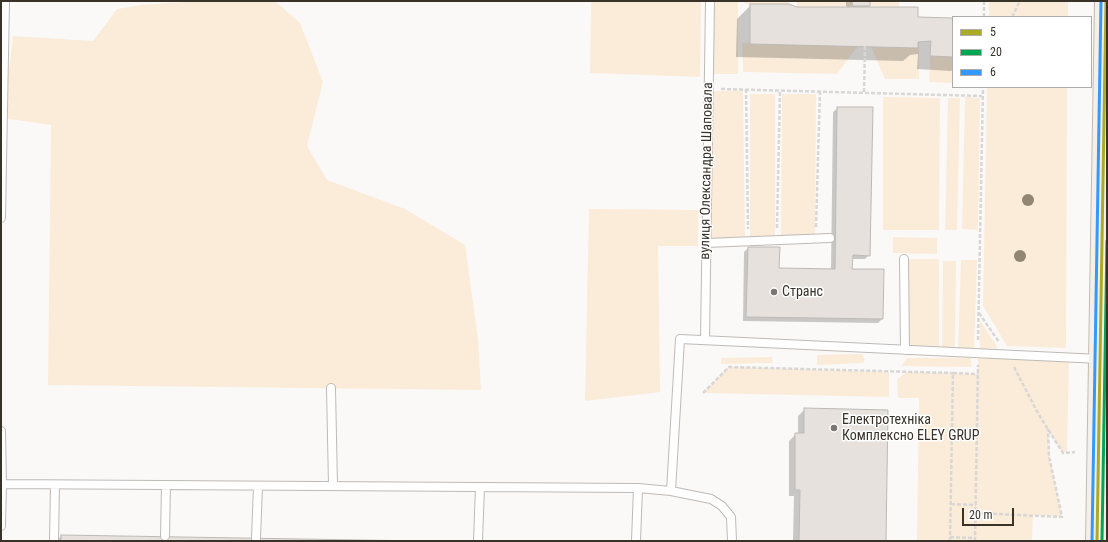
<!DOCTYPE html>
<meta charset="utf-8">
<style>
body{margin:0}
#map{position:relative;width:1108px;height:542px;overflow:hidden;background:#fbf9f7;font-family:"Roboto Condensed",sans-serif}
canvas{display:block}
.frame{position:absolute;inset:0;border:2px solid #383229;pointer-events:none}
.legend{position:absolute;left:952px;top:16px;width:140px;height:72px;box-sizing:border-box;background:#fff;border:1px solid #afada9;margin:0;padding:5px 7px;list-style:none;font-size:12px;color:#383229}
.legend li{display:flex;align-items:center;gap:8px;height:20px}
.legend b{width:20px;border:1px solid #afada9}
.scale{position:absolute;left:962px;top:508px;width:52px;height:18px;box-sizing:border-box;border:2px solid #383229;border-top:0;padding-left:5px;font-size:12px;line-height:14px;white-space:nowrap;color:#383229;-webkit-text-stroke:3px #fff;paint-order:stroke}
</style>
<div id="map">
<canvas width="1108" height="542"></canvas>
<div class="frame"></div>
<ul class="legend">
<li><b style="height:5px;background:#acab26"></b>5</li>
<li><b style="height:5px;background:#00a651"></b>20</li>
<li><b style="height:5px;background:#39f"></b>6</li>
</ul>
<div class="scale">20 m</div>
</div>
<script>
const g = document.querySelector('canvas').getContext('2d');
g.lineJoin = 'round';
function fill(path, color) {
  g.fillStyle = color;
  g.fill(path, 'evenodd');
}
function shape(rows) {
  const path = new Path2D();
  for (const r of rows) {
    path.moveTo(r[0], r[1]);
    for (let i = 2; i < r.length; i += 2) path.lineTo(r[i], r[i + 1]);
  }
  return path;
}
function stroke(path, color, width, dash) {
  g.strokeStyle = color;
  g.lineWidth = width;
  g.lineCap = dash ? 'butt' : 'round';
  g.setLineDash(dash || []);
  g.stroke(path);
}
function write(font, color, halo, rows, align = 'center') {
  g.font = font + ' "Roboto Condensed",sans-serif';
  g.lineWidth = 3;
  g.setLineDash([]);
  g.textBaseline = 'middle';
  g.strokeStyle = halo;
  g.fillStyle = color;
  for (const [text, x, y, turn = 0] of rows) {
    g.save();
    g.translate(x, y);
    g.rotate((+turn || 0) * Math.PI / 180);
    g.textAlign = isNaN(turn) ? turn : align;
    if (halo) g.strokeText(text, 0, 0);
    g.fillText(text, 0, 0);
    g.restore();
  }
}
const green = shape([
 [199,1,275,1,300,23,323,82,307,146,327,180,405,209,465,245,478,339,481,390,48,385,51,125,3,118,13,36,93,41,117,9,141,5],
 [591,1,701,1,700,77,590,73],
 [712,1,738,1,738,74,711,74],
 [745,1,789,1,789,4,745,4],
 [797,1,852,1,853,6,797,7],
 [870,1,899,1,899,7,870,6],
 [989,1,1068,1,1068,17,989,17],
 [918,42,919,42,919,79,885,79,871,47,918,48],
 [742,43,858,46,837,74,743,72],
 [930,56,953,57,953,83,929,82],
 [987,87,1067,87,1066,348,1007,346,983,306],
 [711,91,743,91,745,238,712,238],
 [750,94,775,94,775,238,750,238],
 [782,94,816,94,815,237,781,236],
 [883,97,940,98,939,230,883,230],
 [965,97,980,98,978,230,962,229],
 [948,98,960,98,957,230,945,230],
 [589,209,698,210,698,246,658,246,660,392,585,401],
 [893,237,937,238,937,254,893,253],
 [906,259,939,259,939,349,906,349],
 [961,260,977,260,974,350,958,349],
 [943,261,956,261,955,350,942,350],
 [980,320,998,348,980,349],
 [978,353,1069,357,1067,452,1063,453,1048,430,1049,456,1062,517,1033,515,1032,541,917,541,919,398,898,398,897,379,907,372,978,374],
 [862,354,865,360,863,363,817,365,817,355],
 [772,357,773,363,721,364,721,358],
 [907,358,971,358,971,367,901,366],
 [729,367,889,372,889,397,703,393]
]);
const shadow = shape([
 [846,1,869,1,869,6,867,8,917,18,953,19,953,69,951,71,917,69,918,54,910,55,903,61,736,57,737,19,751,5,797,8,846,8],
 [838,108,869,255,865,259,851,259,851,269,882,319,878,323,743,321,744,252,748,248,779,248,778,269,831,270,833,112],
 [805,409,885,541,793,541,794,496,789,496,789,441,796,434,798,434,798,416],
 [61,536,362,541,56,541]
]);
const building = shape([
 [852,1,870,1,870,6,853,6,852,1],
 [750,4,789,4,797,7,918,7,918,17,953,18,953,57,930,56,931,41,918,42,918,48,750,44,750,4],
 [837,107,873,107,870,256,853,255,852,269,884,269,883,319,746,317,748,247,780,247,779,268,835,269,837,107],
 [804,408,888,410,886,541,799,541,800,490,795,490,795,433,804,433,804,408],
 [61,535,422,541,61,541,61,535]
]);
const path = shape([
 [984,17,984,1],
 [1012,17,1020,1],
 [721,89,982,96],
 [746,89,748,229],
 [864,92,865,46],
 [816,227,820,91],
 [777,228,780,90],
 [979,313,999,342],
 [978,340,983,87],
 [1014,367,1039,415,1063,453,1075,452],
 [703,393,729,367,953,373],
 [951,504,976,505],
 [975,513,1062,517,1049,456,1048,429],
 [950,537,975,538],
 [950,541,953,373,978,374],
 [975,541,978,365]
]);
const service = shape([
 [1,218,5,1],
 [706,243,830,238],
 [904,259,905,350],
 [705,340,710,1],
 [331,388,333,486],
 [1,431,2,484],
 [1,526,2,484,638,488,671,491],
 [165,536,166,485],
 [256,538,258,486],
 [54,541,55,485],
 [478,541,480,487],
 [636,541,638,488],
 [732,541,731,517,722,506,711,499,671,491,680,339,1100,359]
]);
const primary = shape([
 [1097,541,1106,1]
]);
const bus1 = shape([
 [1097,541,1106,1]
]);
const bus2 = shape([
 [1102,541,1107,241]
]);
const bus3 = shape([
 [1092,541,1101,1]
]);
const trees = [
 [1028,200],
 [1020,256]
];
const markers = [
 [774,292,4,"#7c7871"],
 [834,428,4,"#7c7871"]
];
const streetNames = [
 ["вулиця Олександра Шаповала",707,171,-89]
];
const poiNames = [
 ["Странс",782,292],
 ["Електротехніка",842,420],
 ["Комплексно ELEY GRUP",842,436]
];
fill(green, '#faecd9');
fill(shadow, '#0003');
fill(building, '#e6e1dc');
stroke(building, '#bdb9b4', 1);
stroke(service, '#bebab6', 10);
stroke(primary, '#c3bbb0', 24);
stroke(path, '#d8d7d6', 2.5, [4, 2]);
stroke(service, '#fefefe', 8);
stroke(primary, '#f4f0e9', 22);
stroke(bus1, '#acab26', 3);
stroke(bus2, '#00a651', 3);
stroke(bus3, '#39f', 3);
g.fillStyle = '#918774';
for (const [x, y] of trees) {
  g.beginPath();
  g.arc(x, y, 6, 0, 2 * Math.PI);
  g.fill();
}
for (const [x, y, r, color] of markers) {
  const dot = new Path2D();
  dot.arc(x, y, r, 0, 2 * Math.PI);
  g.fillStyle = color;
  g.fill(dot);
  stroke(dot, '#fff', 1.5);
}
write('14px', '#383229', '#fff', streetNames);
write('14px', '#383229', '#fff', poiNames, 'left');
</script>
